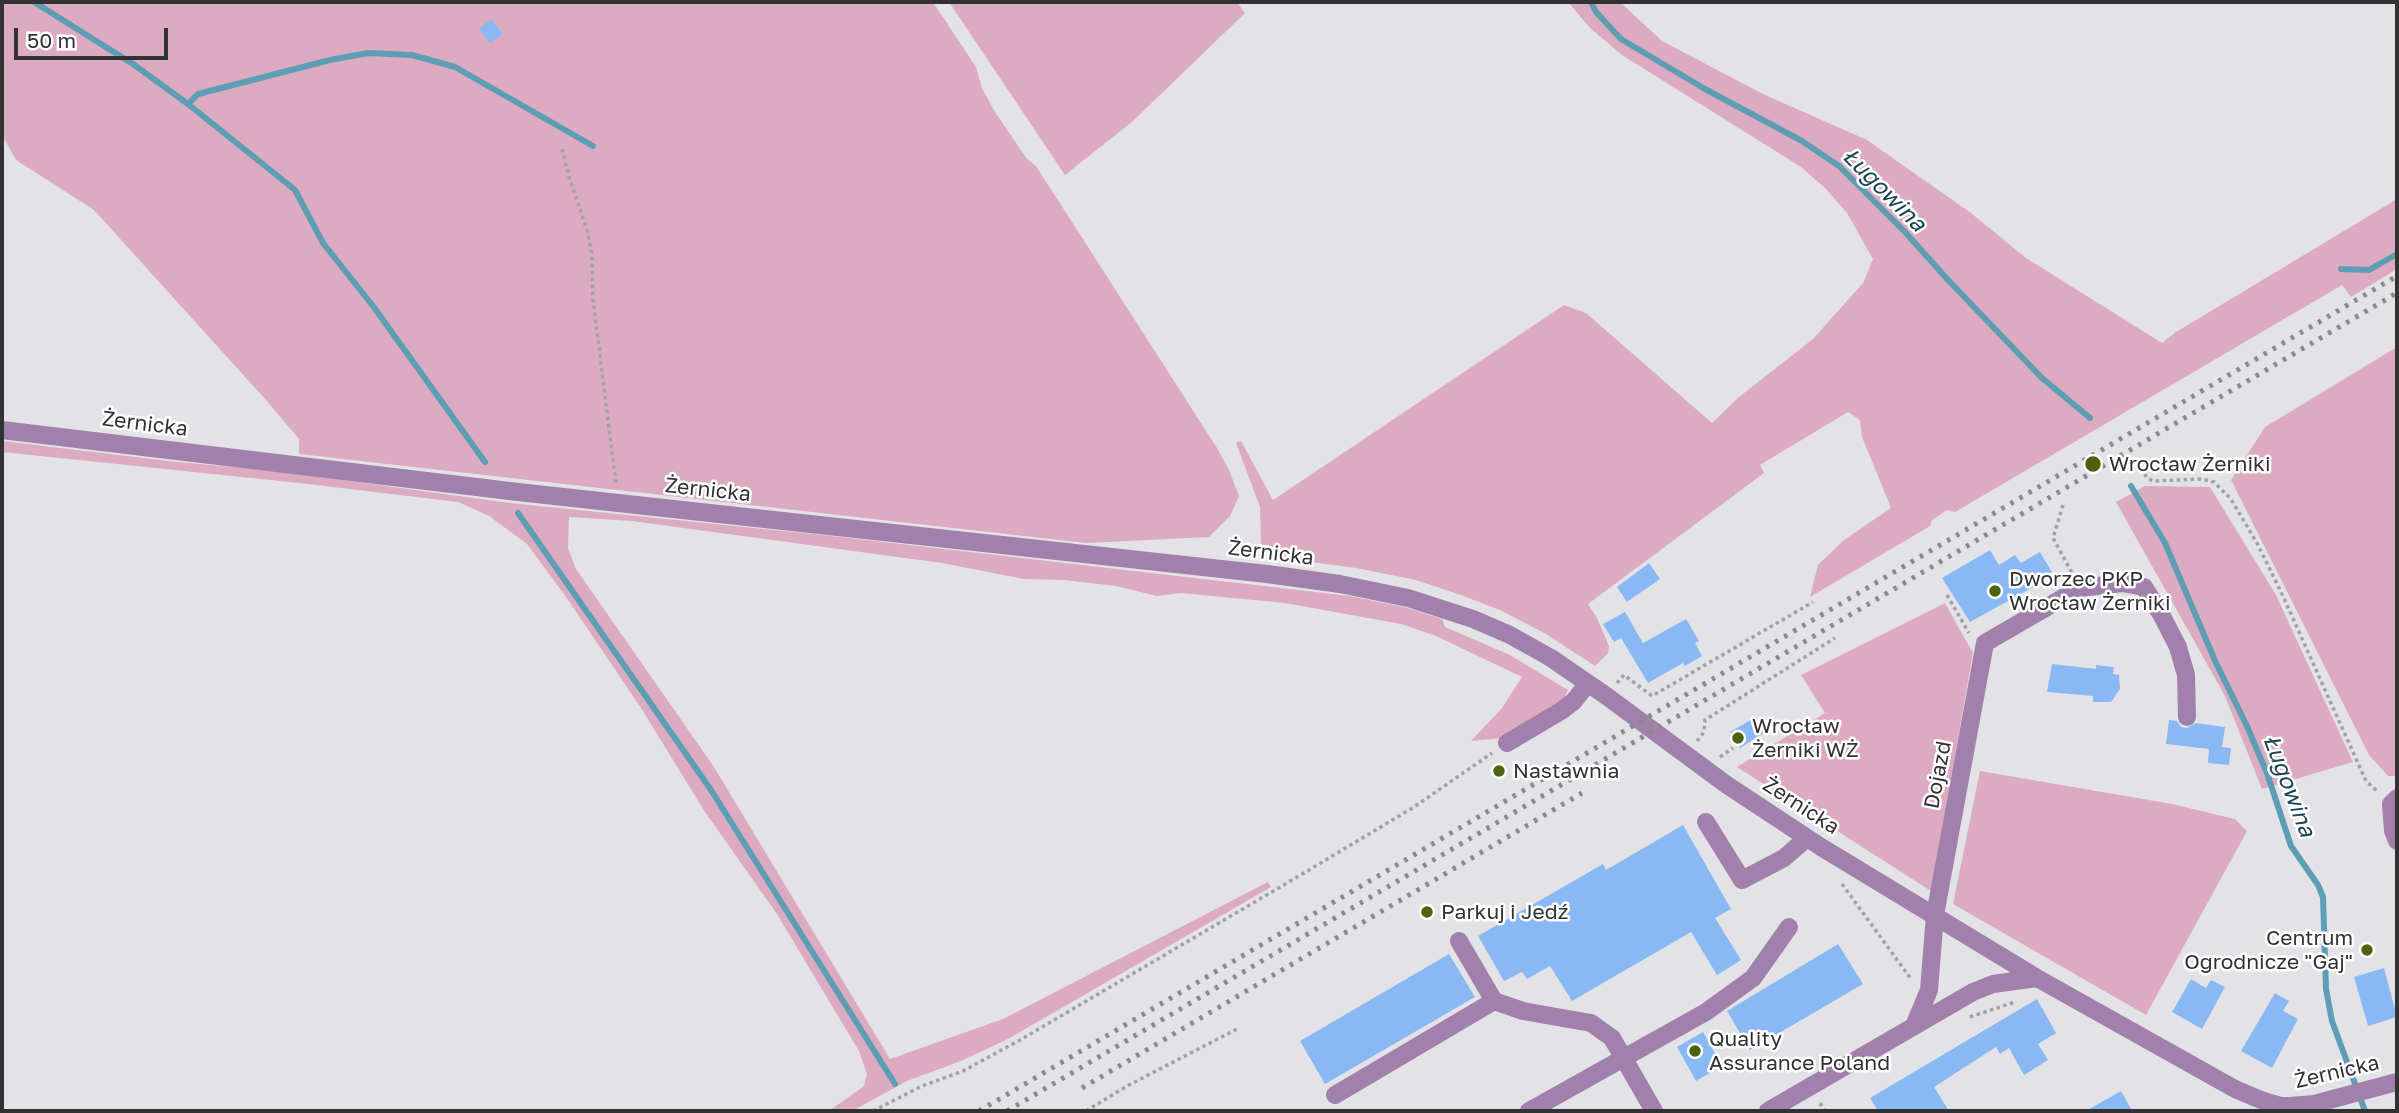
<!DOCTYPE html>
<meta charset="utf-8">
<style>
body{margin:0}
#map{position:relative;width:2399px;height:1113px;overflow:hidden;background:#e3e3e7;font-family:"Golos Text",sans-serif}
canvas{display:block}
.frame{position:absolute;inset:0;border:4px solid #323233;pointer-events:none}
.scale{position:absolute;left:14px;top:28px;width:154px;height:32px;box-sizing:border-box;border:4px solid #323233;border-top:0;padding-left:9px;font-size:21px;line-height:24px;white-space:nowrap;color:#323233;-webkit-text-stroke:5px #fff;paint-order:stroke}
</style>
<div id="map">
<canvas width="2399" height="1113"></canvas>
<div class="frame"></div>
<div class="scale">50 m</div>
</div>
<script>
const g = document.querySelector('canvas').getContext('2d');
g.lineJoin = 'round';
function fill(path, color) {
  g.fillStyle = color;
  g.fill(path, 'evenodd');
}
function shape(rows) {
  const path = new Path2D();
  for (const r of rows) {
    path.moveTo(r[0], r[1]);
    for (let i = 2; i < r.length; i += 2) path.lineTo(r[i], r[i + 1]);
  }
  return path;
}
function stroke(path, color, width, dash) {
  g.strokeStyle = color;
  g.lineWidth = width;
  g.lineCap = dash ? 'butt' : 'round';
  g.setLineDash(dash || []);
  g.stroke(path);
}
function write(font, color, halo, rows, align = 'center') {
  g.font = font + ' "Golos Text",sans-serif';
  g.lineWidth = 5;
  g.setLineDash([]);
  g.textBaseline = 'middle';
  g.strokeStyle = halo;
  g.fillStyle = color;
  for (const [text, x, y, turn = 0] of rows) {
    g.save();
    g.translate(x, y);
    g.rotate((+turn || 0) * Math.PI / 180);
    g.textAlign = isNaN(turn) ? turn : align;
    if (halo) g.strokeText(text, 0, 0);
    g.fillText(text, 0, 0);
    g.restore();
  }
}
const green = shape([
 [2,2,933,2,976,67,982,88,995,112,1027,159,1036,166,1217,448,1229,470,1239,496,1230,516,1209,537,1086,543,299,454,299,439,265,399,94,210,16,160,2,135],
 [949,2,1237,2,1245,13,1133,121,1065,175],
 [1568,2,1620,2,1662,41,1763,94,1867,140,1971,213,2026,258,2162,343,2176,332,2397,199,2397,269,2351,297,2342,285,1955,512,1947,510,1932,520,1930,526,1810,597,1818,565,1844,540,1891,508,1862,437,1860,420,1848,412,1760,465,1764,473,1588,604,1597,618,1609,646,1608,653,1595,666,1546,634,1500,610,1458,594,1416,580,1356,568,1272,557,1261,543,1260,507,1236,443,1241,441,1273,500,1564,305,1586,313,1712,423,1739,397,1813,339,1863,283,1873,259,1847,213,1826,189,1801,167,1622,55,1590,28],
 [2397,347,2397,776,2388,776,2369,755,2231,480,2265,427],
 [2,441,177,462,277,471,510,503,823,535,1350,596,1404,607,1442,619,1445,627,1510,655,1568,690,1564,699,1503,738,1471,741,1502,708,1522,677,1436,636,1401,624,1285,603,1181,593,1157,596,1116,586,1064,580,1024,579,942,563,632,521,569,517,568,548,576,569,714,767,890,1059,1003,1019,1268,882,1271,887,1008,1039,961,1061,907,1081,852,1111,829,1111,864,1086,867,1074,859,1051,777,914,705,812,641,708,564,594,527,544,489,516,458,502,299,483,2,452],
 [2145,486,2210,487,2276,595,2353,762,2262,789,2225,696,2116,502],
 [1945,603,1973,653,1931,891,1737,767,1825,713,1801,675],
 [1980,771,2172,804,2235,819,2247,831,2146,1015,1953,904]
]);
const stream = shape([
 [34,2,133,64,188,104,295,190,323,243,373,306,485,462],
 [1591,2,1596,12,1621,39,1705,89,1802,141,1839,166,1905,232,1949,281,2042,378,2090,418],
 [188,104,198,94,330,60,368,53,412,55,455,67,593,146],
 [2341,269,2369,270,2397,254],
 [2131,486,2165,543,2216,663,2246,724,2267,773,2291,846,2318,885,2323,897,2326,989,2332,1021,2365,1111],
 [518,513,711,790,895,1084]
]);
const building = shape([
 [491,19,503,34,490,43,479,29],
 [1990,550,1999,565,2015,555,2021,563,2040,552,2052,572,2033,582,2035,586,1970,622,1942,578],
 [1649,563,1660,579,1627,602,1617,587],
 [1625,612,1643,643,1686,619,1699,641,1695,643,1702,656,1685,666,1683,663,1648,683,1621,638,1614,642,1603,624],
 [2052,664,2096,669,2096,665,2114,667,2113,674,2119,675,2120,689,2111,702,2093,702,2093,696,2047,692],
 [1754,718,1764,733,1740,748,1730,732],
 [2169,720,2177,721,2181,727,2187,728,2196,723,2225,727,2222,747,2231,748,2229,765,2208,763,2209,749,2166,744],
 [1683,825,1731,909,1715,918,1741,960,1717,975,1691,932,1572,1001,1550,966,1527,979,1522,972,1504,981,1478,936,1603,864,1606,870],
 [1838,944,1863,984,1750,1050,1727,1011],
 [1449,954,1475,997,1325,1084,1300,1041],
 [2384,968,2397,1017,2368,1026,2354,977],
 [2191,979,2206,988,2211,980,2225,987,2202,1029,2172,1012],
 [2275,993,2289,1001,2283,1011,2298,1019,2272,1068,2241,1051],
 [2037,999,2056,1033,2038,1044,2048,1060,2024,1075,2009,1048,2000,1054,1996,1047,1934,1087,1949,1111,1878,1111,1870,1098],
 [1703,1032,1722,1066,1696,1081,1677,1047],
 [2121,1091,2132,1111,2086,1111]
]);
const path = shape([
 [562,149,569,177,587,230,592,255,593,299,616,484],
 [2141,468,2147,478,2153,481,2202,479,2214,482,2231,499,2258,545,2282,594,2366,781,2377,791],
 [2063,505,2053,538,2072,573],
 [1947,595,1969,633],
 [1617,683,1624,675,1652,696,1813,602],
 [1697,741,1704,732,1705,720,1835,638],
 [1720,757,1733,748],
 [1842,884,1911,979],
 [1970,1017,2015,1002],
 [1820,1103,1825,1111],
 [873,1111,922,1086,963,1071,1020,1040,1304,873,1414,807,1492,753],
 [1086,1111,1127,1086,1239,1028]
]);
const minor = shape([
 [2,430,518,492,1267,574,1340,584,1408,598,1473,619,1510,635,1551,658,1605,695,1727,785,1821,847,2037,978,2235,1089,2261,1100,2281,1106,2290,1106,2314,1104,2397,1082],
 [1507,743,1561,711,1574,701,1588,683],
 [2397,798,2391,804,2393,831,2397,841],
 [1706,822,1742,880,1784,858,1807,838],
 [1459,941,1494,1001,1523,1011,1591,1023,1612,1038,1654,1111],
 [1914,1026,1929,990,1935,915,1985,643,2080,588,2122,583,2144,587,2161,614,2178,647,2186,675,2187,717],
 [1335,1095,1494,1001],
 [1529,1111,1706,1012,1753,978,1789,927],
 [1768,1111,1973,992,1993,984,2037,978]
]);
const rail = shape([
 [1082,1088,1582,793],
 [979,1111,2397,276],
 [1007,1111,2397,293]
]);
const markers = [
 [2093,464,9,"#4d6311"],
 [1995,591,7,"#4d6311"],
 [1738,738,7,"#4d6311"],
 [1499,771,7,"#4d6311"],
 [1427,912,7,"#4d6311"],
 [2367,950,7,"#4d6311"],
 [1695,1051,7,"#4d6311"]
];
const streetNames = [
 ["Żernicka",145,424,7],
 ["Żernicka",708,490,6],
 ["Żernicka",1271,553,7],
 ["Dojazd",1938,775,-79],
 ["Żernicka",1801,806,33],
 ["Żernicka",2337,1072,-13]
];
const poiNames = [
 ["Wrocław Żerniki",2109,464],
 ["Dworzec PKP",2009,579],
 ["Wrocław Żerniki",2009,603],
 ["Wrocław",1752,726],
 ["Żerniki WŻ",1752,750],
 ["Nastawnia",1513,771],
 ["Parkuj i Jedź",1441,912],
 ["Centrum",2353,938,"right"],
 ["Ogrodnicze \"Gaj\"",2353,962,"right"],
 ["Quality",1709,1039],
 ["Assurance Poland",1709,1063]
];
const waterNames = [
 ["Ługowina",1884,190,45],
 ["Ługowina",2289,786,69]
];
fill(green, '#dcabc1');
stroke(stream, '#5d9eb4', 6);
fill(building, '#89b9f3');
stroke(path, '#a2a2a5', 3.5, [3.5, 3.5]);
stroke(minor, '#a181ab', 18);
stroke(rail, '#8a8a8d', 5, [3.5, 7]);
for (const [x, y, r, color] of markers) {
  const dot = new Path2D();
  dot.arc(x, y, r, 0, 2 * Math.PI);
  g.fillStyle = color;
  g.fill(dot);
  stroke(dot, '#fff', 2.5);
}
write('21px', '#323233', '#fff', streetNames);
write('21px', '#323233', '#fff', poiNames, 'left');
write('italic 23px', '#1a4451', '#fff', waterNames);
</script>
